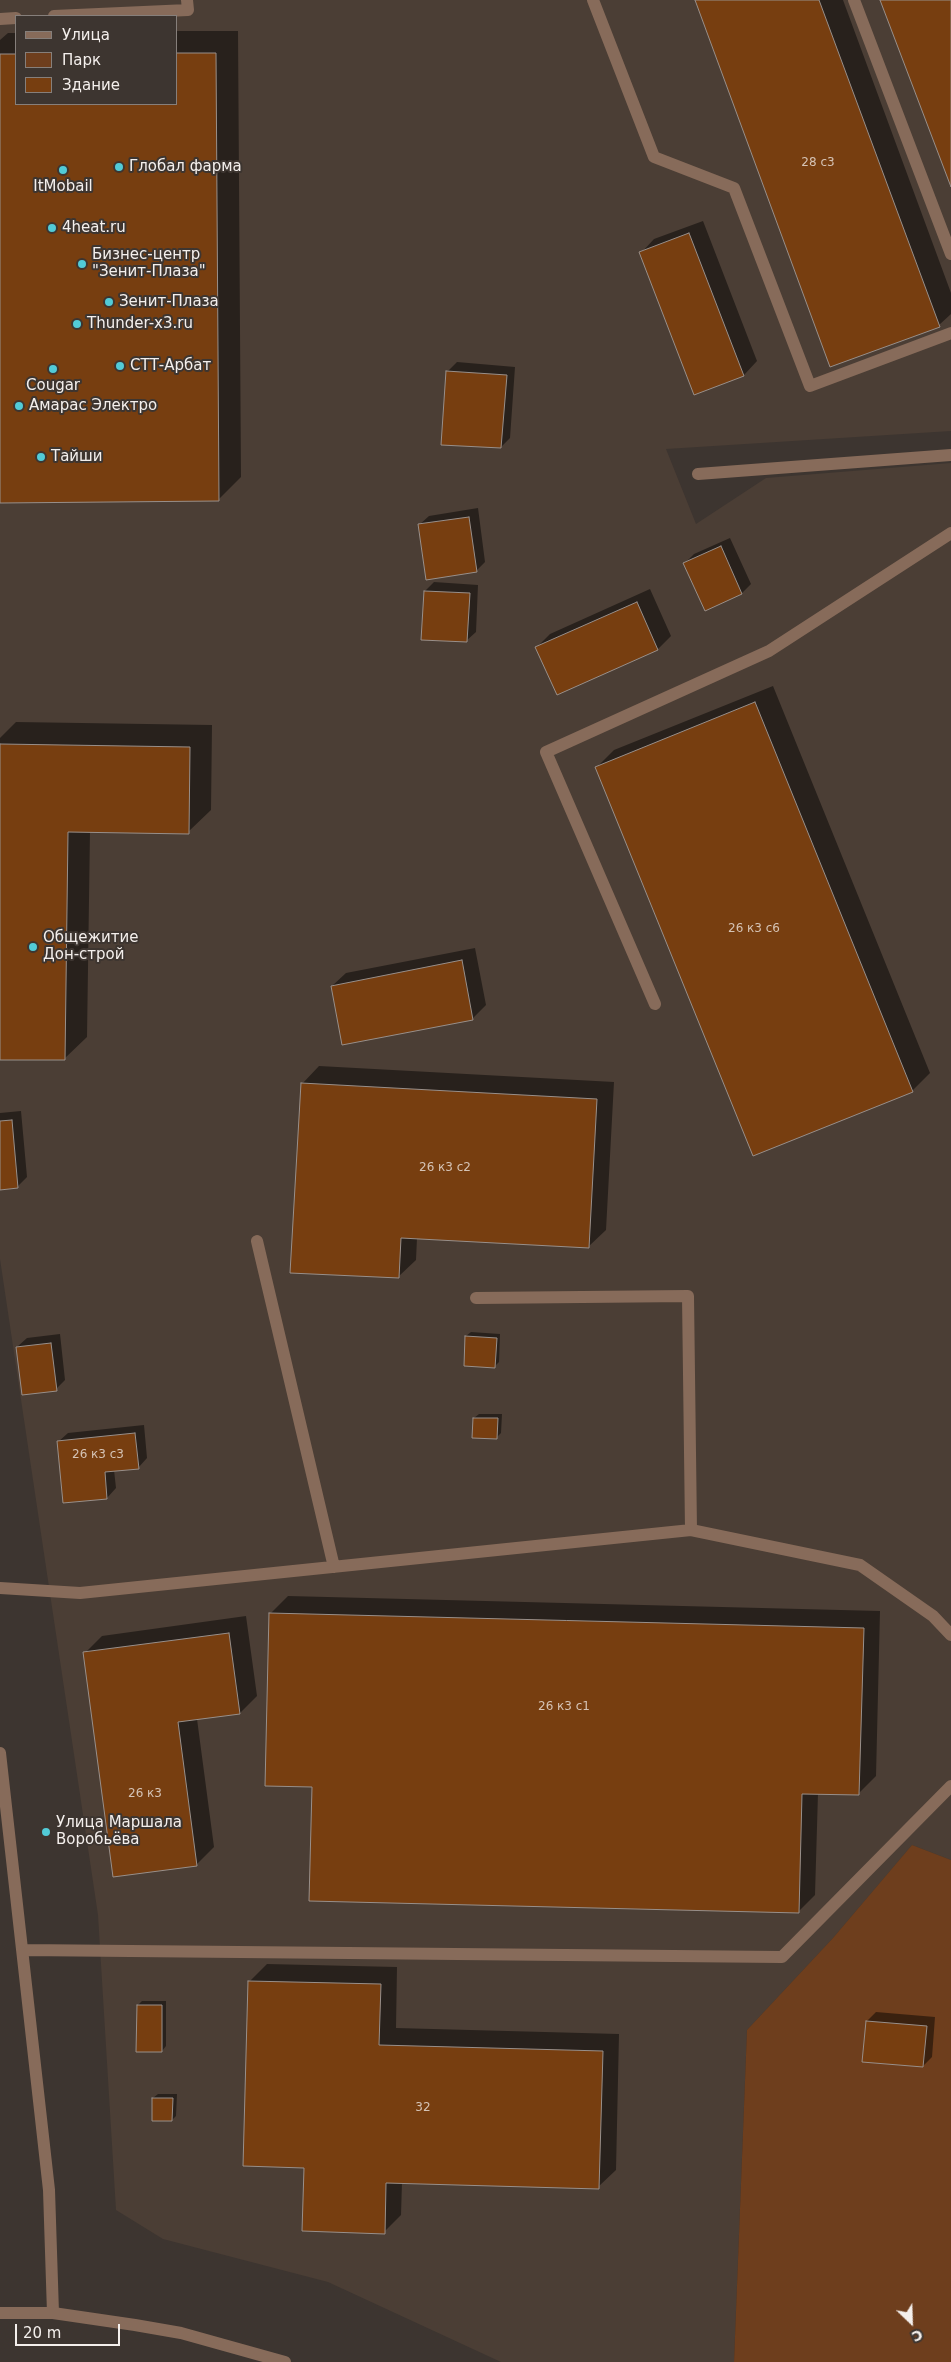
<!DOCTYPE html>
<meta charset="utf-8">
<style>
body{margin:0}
#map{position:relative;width:951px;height:2362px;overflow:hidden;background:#3d3530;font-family:"DejaVu Sans",sans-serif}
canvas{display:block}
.legend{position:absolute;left:15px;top:15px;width:162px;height:90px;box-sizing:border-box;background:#3d3530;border:1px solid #867f7b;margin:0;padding:6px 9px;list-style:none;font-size:15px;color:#f4efec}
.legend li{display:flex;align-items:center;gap:10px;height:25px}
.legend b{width:25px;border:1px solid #867f7b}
.north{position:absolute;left:886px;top:2297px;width:50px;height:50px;-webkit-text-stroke:4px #3d3530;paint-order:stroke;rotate:156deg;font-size:14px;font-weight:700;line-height:20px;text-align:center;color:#f4efec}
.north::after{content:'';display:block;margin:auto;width:18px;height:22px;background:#f4efec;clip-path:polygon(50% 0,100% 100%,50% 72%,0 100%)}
.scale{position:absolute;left:15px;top:2324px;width:105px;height:22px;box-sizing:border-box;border:2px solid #f4efec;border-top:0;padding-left:6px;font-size:15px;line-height:18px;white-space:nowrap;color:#f4efec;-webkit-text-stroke:4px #3d3530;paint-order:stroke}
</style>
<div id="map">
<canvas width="951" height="2362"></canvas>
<ul class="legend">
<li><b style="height:6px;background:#876b5a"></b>Улица</li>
<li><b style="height:14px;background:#6e3e1d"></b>Парк</li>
<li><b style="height:14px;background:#773e10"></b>Здание</li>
</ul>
<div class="north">С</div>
<div class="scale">20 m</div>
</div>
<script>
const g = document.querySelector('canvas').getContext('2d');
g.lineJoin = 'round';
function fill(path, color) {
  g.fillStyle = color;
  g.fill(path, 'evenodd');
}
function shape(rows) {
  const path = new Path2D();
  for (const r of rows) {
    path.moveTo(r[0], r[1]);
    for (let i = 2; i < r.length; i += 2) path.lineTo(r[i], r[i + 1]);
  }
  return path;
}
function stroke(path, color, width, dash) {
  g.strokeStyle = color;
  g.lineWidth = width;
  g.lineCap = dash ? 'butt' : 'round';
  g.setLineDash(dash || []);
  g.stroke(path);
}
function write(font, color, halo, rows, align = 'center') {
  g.font = font + ' "DejaVu Sans",sans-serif';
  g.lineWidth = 4;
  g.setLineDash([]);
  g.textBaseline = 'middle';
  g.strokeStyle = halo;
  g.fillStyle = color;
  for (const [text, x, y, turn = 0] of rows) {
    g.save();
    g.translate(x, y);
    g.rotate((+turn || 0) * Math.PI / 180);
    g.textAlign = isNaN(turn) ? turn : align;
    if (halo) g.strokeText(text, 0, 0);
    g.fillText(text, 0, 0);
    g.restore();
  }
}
const built = shape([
 [0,0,951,0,951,431,666,449,696,524,766,478,951,463,951,1860,912,1845,833,1938,747,2030,734,2362,501,2362,328,2282,163,2239,116,2210,98,1915,0,1259],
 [16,16,176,16,176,104,16,104]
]);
const green = shape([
 [912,1845,951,1860,951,2362,734,2362,747,2030,833,1938]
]);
const shadow = shape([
 [696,0,843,0,951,293,951,314,939,325],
 [176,31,238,31,241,477,219,499,0,502,0,40,8,33,16,33,16,104,176,104],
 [703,221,757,361,744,375,695,394,641,253,654,239],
 [457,362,515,367,510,438,501,447,448,371],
 [478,508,485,562,476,571,419,525,429,516],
 [730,538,751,584,742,593,685,563,694,554],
 [434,582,478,585,476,632,466,641,425,591],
 [650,589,671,636,658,649,537,647,550,634],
 [773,686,930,1073,912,1091,597,767,614,750],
 [16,722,212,725,211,810,188,832,90,831,87,1037,64,1059,0,1058,0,738],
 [475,948,486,1005,472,1019,332,986,346,973],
 [319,1066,614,1082,606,1230,588,1247,417,1238,416,1260,398,1277,302,1084],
 [21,1111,27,1177,17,1187,0,1188,0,1113],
 [471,1332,500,1334,499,1362,495,1366,466,1336],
 [60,1334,65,1380,56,1389,17,1347,27,1338],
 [479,1414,502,1414,501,1433,497,1437,474,1418],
 [144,1425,147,1458,138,1468,114,1470,116,1488,107,1498,64,1502,58,1442,68,1433],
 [288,1596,880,1611,876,1776,858,1794,818,1793,815,1895,798,1912,313,1785,271,1613],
 [246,1616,257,1696,240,1713,197,1719,214,1847,197,1864,85,1653,102,1636],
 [267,1964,397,1967,396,2028,619,2034,616,2170,598,2187,402,2182,401,2215,384,2232,305,2166,250,1981],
 [142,2001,166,2001,166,2046,162,2051,138,2005],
 [876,2012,935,2017,932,2057,923,2066,867,2021],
 [158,2094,177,2094,176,2116,172,2120,153,2098]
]);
const building = shape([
 [695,0,819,0,940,327,830,367,695,0],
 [880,0,951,0,951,187,880,0],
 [176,53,216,53,219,501,0,503,0,54,16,54,16,104,176,104,176,53],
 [689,233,744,376,694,395,639,252,689,233],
 [446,371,507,375,501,448,441,445,446,371],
 [469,517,477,572,426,580,418,524,469,517],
 [721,546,742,594,705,611,683,563,721,546],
 [424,591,470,593,467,642,421,640,424,591],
 [637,602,658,650,557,695,535,647,637,602],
 [755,702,913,1092,753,1156,595,767,755,702],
 [0,744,190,747,189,834,68,832,65,1060,0,1060,0,744],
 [462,960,473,1020,342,1045,331,986,462,960],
 [301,1083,597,1099,589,1248,401,1238,399,1278,290,1273,301,1083],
 [12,1120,18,1188,0,1190,0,1121,12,1120],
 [465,1336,497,1338,495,1368,464,1366,465,1336],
 [51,1343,57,1391,22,1395,16,1347,51,1343],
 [473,1418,498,1418,497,1439,472,1438,473,1418],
 [135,1433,139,1469,105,1472,107,1499,63,1503,57,1441,135,1433],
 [269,1613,864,1628,859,1795,802,1794,799,1913,309,1901,312,1787,265,1786,269,1613],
 [229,1633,240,1714,178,1722,197,1866,113,1877,83,1652,229,1633],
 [248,1981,381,1984,379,2045,603,2051,599,2189,386,2183,385,2234,302,2231,304,2168,243,2166,248,1981],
 [137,2005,162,2005,162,2052,136,2052,137,2005],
 [866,2021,927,2026,923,2067,862,2062,866,2021],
 [152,2098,173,2098,172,2121,152,2121,152,2098]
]);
const minor = shape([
 [593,0,654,157,734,188,810,386,951,333],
 [854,0,951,254],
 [54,16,188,10,187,0],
 [0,19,16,18],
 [698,474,951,455],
 [655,1004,546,752,769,651,951,533],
 [257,1241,334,1567],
 [691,1530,860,1565,933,1616,951,1635],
 [0,1588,80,1593,691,1530,688,1296,476,1298],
 [0,1753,49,2190,53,2313],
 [22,1950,782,1957,951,1786],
 [0,2313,53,2313,135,2325,181,2333,285,2362]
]);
const markers = [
 [119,167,5,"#52cbd7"],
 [63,170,5,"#52cbd7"],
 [52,228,5,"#52cbd7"],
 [82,264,5,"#52cbd7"],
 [109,302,5,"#52cbd7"],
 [77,324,5,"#52cbd7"],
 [120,366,5,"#52cbd7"],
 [53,369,5,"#52cbd7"],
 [19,406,5,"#52cbd7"],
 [41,457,5,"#52cbd7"],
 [33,947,5,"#52cbd7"],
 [46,1832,5,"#52cbd7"]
];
const numberNames = [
 ["28 с3",818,163],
 ["26 к3 с6",754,929],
 ["26 к3 с2",445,1168],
 ["26 к3 с3",98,1455],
 ["26 к3 с1",564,1707],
 ["26 к3",145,1794],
 ["32",423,2108]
];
const poiNames = [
 ["Глобал фарма",129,167],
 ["ItMobail",63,187,"center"],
 ["4heat.ru",62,228],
 ["Бизнес-центр",92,255],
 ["\"Зенит-Плаза\"",92,272],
 ["Зенит-Плаза",119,302],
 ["Thunder-x3.ru",87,324],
 ["СТТ-Арбат",130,366],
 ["Cougar",53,386,"center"],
 ["Амарас Электро",29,406],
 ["Тайши",51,457],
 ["Общежитие",43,938],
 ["Дон-строй",43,955],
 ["Улица Маршала",56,1823],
 ["Воробьёва",56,1840]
];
fill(built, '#4b3e35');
fill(green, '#6e3e1d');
fill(shadow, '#0007');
fill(building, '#773e10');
stroke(building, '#988f8a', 1);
stroke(minor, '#876b5a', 12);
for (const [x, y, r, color] of markers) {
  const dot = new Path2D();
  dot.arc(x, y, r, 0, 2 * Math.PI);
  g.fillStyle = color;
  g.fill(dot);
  stroke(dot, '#3d3530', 2);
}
write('12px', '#d5c3b5', null, numberNames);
write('15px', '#f4efec', '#3d3530', poiNames, 'left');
</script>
